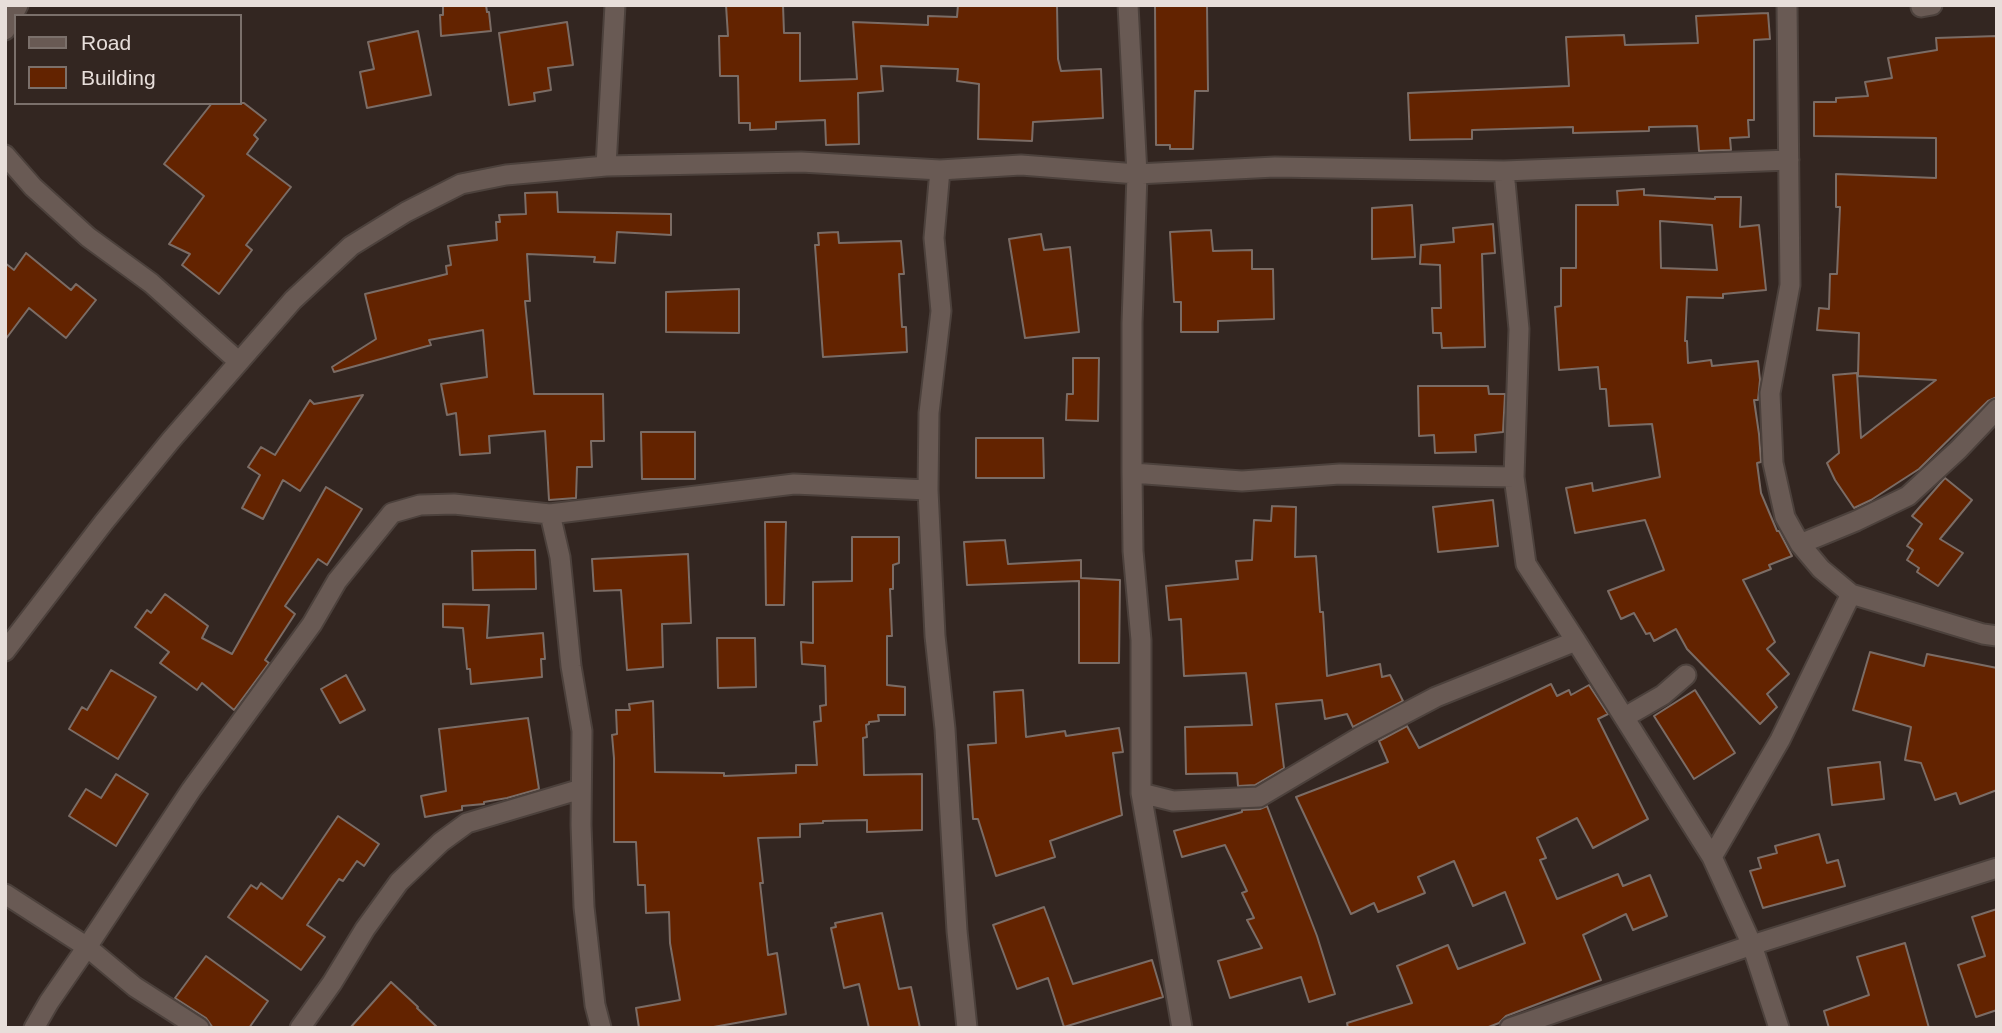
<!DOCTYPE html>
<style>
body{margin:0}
#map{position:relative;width:2002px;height:1033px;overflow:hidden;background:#332621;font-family:Arial,sans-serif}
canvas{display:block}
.frame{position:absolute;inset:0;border:7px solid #e7deda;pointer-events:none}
.legend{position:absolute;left:14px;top:14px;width:228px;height:91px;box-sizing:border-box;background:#332621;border:2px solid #7b706b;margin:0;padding:9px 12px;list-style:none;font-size:21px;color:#e7deda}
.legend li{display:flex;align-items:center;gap:14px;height:35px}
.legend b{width:35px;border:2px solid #7b706b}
</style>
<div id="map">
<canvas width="2002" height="1033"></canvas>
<div class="frame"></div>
<ul class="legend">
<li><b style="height:9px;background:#695a54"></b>Road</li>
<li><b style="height:19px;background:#632300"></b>Building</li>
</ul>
</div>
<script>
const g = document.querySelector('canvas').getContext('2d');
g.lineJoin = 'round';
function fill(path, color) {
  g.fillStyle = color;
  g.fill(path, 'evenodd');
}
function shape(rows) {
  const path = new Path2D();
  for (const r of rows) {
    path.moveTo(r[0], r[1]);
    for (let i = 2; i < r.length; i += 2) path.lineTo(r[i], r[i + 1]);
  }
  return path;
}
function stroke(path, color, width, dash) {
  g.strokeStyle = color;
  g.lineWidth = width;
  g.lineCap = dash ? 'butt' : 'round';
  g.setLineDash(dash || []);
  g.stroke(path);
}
const building = shape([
 [443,5,486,5,487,12,489,12,491,31,441,36,440,15,443,15,443,5],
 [726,5,783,5,784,33,800,33,800,81,857,79,853,22,928,25,928,16,957,17,958,5,1057,5,1058,59,1061,71,1101,69,1103,118,1033,122,1032,141,978,139,979,84,957,81,958,69,881,66,883,91,858,93,859,144,826,145,825,120,776,122,776,129,750,130,750,123,739,123,738,76,720,76,719,36,728,36,726,5],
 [1155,5,1207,5,1208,91,1195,91,1193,149,1170,149,1170,145,1156,145,1155,5],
 [1768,13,1770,39,1754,40,1754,120,1748,120,1749,137,1730,138,1731,150,1699,151,1697,126,1649,127,1649,131,1573,133,1573,127,1472,130,1472,139,1410,140,1408,93,1569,86,1566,37,1624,35,1625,45,1698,43,1696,16,1768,13],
 [567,22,573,65,548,68,551,90,534,93,535,101,509,105,499,33,567,22],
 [418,31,431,95,367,108,360,72,374,69,368,42,418,31],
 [1997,36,1997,397,1988,401,1919,469,1871,500,1854,508,1835,480,1827,463,1839,453,1833,375,1857,373,1861,438,1936,380,1858,376,1859,333,1817,330,1819,308,1829,309,1830,274,1837,274,1840,207,1836,207,1836,174,1936,178,1936,138,1814,136,1814,102,1836,102,1836,98,1868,96,1865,82,1892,78,1888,58,1937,50,1936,38,1997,36],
 [212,103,244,103,266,120,254,135,258,139,247,154,291,187,246,245,252,250,219,294,182,265,190,254,169,244,204,196,164,164,212,103],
 [1644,189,1644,195,1715,199,1715,197,1741,197,1740,227,1759,225,1766,290,1723,294,1723,298,1687,297,1685,341,1687,341,1688,363,1711,360,1712,366,1758,361,1760,380,1758,400,1754,400,1759,434,1761,462,1757,463,1761,493,1777,531,1779,531,1792,556,1769,565,1771,569,1743,580,1775,642,1767,649,1789,674,1767,694,1777,707,1760,724,1687,649,1676,629,1654,641,1650,633,1646,634,1634,613,1621,619,1608,591,1664,570,1645,520,1575,533,1566,488,1592,483,1593,491,1660,477,1652,424,1609,426,1606,389,1600,389,1598,367,1559,370,1555,307,1561,306,1561,268,1576,268,1576,205,1618,205,1617,191,1644,189],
 [1660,221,1712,225,1717,270,1661,268,1660,221],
 [557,192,558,212,671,214,671,235,617,232,615,263,594,262,595,257,527,254,530,301,525,301,534,394,603,394,604,441,591,441,592,467,577,467,576,498,549,500,545,431,489,436,490,453,460,455,456,413,447,415,441,384,487,377,483,330,429,340,431,345,334,372,332,367,376,339,365,294,447,274,446,266,451,265,448,246,497,240,496,222,500,222,499,215,526,214,525,193,557,192],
 [1412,205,1415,257,1372,259,1372,208,1412,205],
 [1493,224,1495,253,1482,254,1485,347,1442,348,1441,333,1433,333,1432,308,1441,308,1440,265,1420,264,1421,245,1454,242,1453,228,1493,224],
 [1211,230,1213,251,1252,250,1252,269,1273,269,1274,319,1218,321,1218,332,1181,332,1181,302,1174,302,1170,232,1211,230],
 [838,232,839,243,901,241,904,274,899,274,902,327,906,327,907,352,823,357,815,245,819,245,818,233,838,232],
 [1041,234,1044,250,1070,247,1079,332,1025,338,1009,239,1041,234],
 [26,253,71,290,76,284,96,300,66,338,29,308,5,340,5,263,14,270,26,253],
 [739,289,739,333,666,332,666,292,739,289],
 [1073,358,1099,358,1098,421,1066,420,1067,394,1073,394,1073,358],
 [1418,386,1488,386,1489,394,1505,394,1503,432,1475,435,1476,452,1435,453,1434,435,1419,436,1418,386],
 [363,395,300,491,283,480,263,519,242,508,260,475,248,467,261,447,275,455,310,400,314,404,363,395],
 [641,432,695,432,695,479,642,479,641,432],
 [976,438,1043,438,1044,478,976,478,976,438],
 [1945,478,1972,500,1940,539,1963,553,1938,586,1917,572,1919,568,1907,560,1913,550,1907,546,1922,524,1912,516,1945,478],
 [326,487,362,509,327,565,318,559,285,606,295,614,265,660,269,663,234,710,202,683,197,690,160,663,169,652,135,627,147,610,151,613,165,594,208,626,202,638,232,654,326,487],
 [1493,500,1498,546,1438,552,1433,507,1493,500],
 [1272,506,1296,507,1295,557,1316,556,1320,612,1323,612,1327,676,1380,664,1382,677,1390,675,1403,701,1353,727,1347,714,1325,719,1322,700,1276,704,1284,768,1255,785,1238,786,1237,773,1186,774,1185,727,1252,725,1246,673,1184,676,1181,619,1169,620,1166,586,1238,579,1236,561,1252,560,1254,520,1271,521,1272,506],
 [765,522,786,522,784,605,766,605,765,522],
 [852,537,899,537,899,563,893,565,893,589,890,589,892,636,887,636,887,685,905,687,905,715,878,715,879,721,869,722,869,724,866,725,867,737,863,738,864,775,922,774,922,830,867,832,867,820,823,821,823,823,800,824,800,837,758,838,763,883,760,883,768,955,777,953,786,1014,708,1028,639,1028,636,1008,680,1000,670,943,669,912,646,913,645,885,638,885,636,842,614,842,614,758,612,735,617,734,616,710,630,710,629,704,653,701,655,772,724,773,724,776,796,773,796,765,817,765,814,722,821,721,820,706,826,705,825,666,802,664,801,642,813,643,813,582,852,581,852,537],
 [1005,540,1008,564,1081,560,1081,578,1120,580,1119,663,1079,663,1079,581,967,585,964,542,1005,540],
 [518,550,535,550,536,589,473,590,472,551,518,550],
 [688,554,691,623,662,624,663,667,627,670,621,590,594,591,592,559,688,554],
 [443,604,489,605,487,638,543,633,545,659,541,659,542,677,471,684,470,669,467,669,463,628,443,627,443,604],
 [717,638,755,638,756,687,718,688,717,638],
 [1870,652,1924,666,1927,654,1997,668,1997,790,1960,804,1956,793,1935,800,1921,763,1905,760,1911,727,1853,710,1870,652],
 [111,670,156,697,118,759,69,729,82,707,87,710,111,670],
 [346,675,365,710,340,723,321,689,346,675],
 [1551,684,1557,696,1569,690,1571,695,1589,685,1608,714,1598,719,1648,819,1593,848,1577,818,1537,838,1546,858,1540,860,1557,899,1618,874,1623,886,1650,875,1667,916,1633,930,1626,914,1583,935,1601,980,1506,1016,1499,1023,1486,1028,1348,1028,1347,1023,1412,1003,1397,966,1448,945,1458,969,1525,943,1505,892,1473,906,1454,861,1418,877,1425,893,1378,912,1374,903,1351,914,1296,797,1388,762,1379,741,1407,726,1419,748,1551,684],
 [1023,690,1026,737,1065,731,1066,736,1119,728,1123,752,1113,753,1122,815,1050,841,1055,857,996,876,978,819,973,819,968,745,996,743,994,692,1023,690],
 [1695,690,1735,753,1694,779,1654,716,1695,690],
 [528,718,539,789,507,798,484,802,484,804,462,806,462,810,425,817,421,796,446,791,439,729,528,718],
 [1880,762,1884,799,1832,805,1828,768,1880,762],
 [116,774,148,794,116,846,69,816,86,789,101,798,116,774],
 [1267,806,1317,936,1335,994,1309,1002,1301,977,1230,998,1218,961,1262,948,1247,920,1254,918,1242,893,1247,891,1225,845,1182,857,1174,831,1242,812,1242,810,1260,809,1267,806],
 [338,816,379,844,364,866,357,861,343,881,339,879,307,925,325,937,301,970,228,917,251,885,257,889,261,883,282,899,338,816],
 [1819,834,1827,863,1838,860,1845,886,1763,908,1750,871,1761,868,1758,858,1777,853,1775,846,1819,834],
 [1044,907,1073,984,1152,960,1163,997,1064,1027,1048,978,1017,989,993,925,1044,907],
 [1997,909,1997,1010,1976,1017,1958,965,1985,956,1972,917,1997,909],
 [882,913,899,989,911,987,920,1028,869,1028,859,984,844,988,831,928,836,927,835,923,882,913],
 [1905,943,1929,1028,1829,1028,1824,1011,1869,995,1857,957,1905,943],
 [206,956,268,1001,249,1028,213,1028,206,1018,175,998,206,956],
 [391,982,418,1007,417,1008,438,1028,350,1028,391,982]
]);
const minor = shape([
 [1128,5,1137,174,1132,323,1132,473,1133,551,1141,640,1141,793,1182,1028],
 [1787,5,1790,285,1770,393,1773,463,1785,517,1800,544,1821,569,1851,594,1983,634,1997,636],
 [1921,7,1932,5],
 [5,30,18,5],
 [5,155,33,187,88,237,151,283,239,362],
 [606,166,615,5],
 [940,170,934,238,941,311,929,413,928,490,935,636,945,729,957,931,967,1028],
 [1132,473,1242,481,1340,474,1514,477],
 [1800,544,1856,521,1908,496,1958,450,1997,409],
 [1576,641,1712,857,1752,945,1779,1028],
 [5,651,104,522,171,440,293,300,351,246,406,212,461,184,506,175,606,166,801,162,940,170,1021,165,1137,174,1275,167,1504,171,1789,160],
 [1625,717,1663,695,1686,675],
 [1141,793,1173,801,1259,797,1360,737,1436,697,1576,641,1526,564,1514,477,1519,329,1504,171],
 [1712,857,1780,740,1851,594],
 [5,894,87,947,191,790,312,624,337,581,392,513,420,505,454,504,550,514],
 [34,1028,49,1002,87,947,135,987,199,1028],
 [300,1028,332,983,365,929,399,882,441,842,467,823,581,789],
 [601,1028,595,1005,584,907,581,825,582,731,571,666,560,557,550,514,794,484,928,490],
 [1510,1028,1752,945,1997,868]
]);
fill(building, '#632300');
stroke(building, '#7b6c65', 2);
stroke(minor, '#4c413c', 23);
stroke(minor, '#695a54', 19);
</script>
